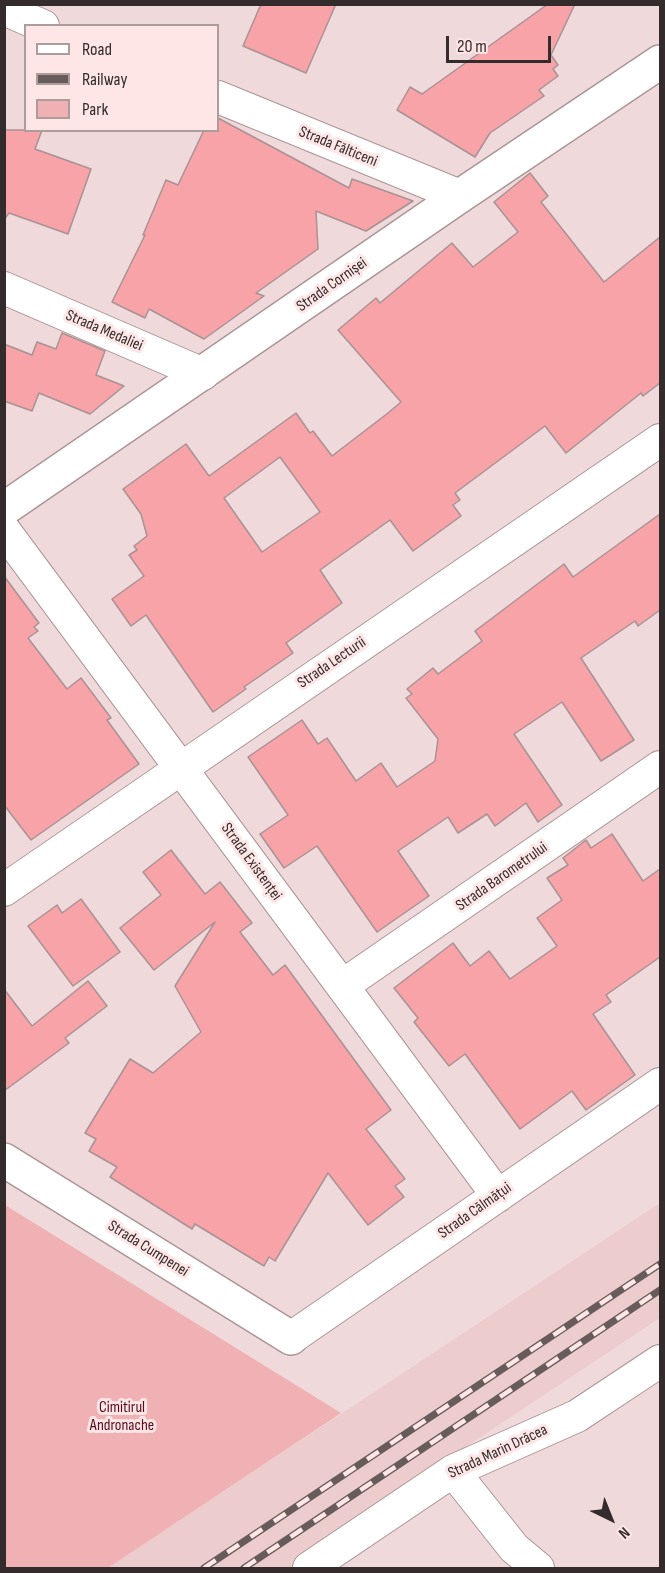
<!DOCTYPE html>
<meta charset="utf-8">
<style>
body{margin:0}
#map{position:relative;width:665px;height:1573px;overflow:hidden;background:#f0d9da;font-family:"Sofia Sans Condensed",sans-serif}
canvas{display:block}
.frame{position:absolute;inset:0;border:6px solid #342c2c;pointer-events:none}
.legend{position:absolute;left:24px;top:24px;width:195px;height:108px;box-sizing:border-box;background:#fee6e7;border:2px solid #ad9c9c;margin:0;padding:8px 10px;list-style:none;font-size:18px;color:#342c2c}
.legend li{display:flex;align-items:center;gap:12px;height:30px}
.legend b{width:30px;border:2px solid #ad9c9c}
.north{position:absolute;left:581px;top:1489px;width:60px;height:60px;-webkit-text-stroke:4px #fee6e7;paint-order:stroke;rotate:137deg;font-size:16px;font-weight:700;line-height:24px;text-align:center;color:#342c2c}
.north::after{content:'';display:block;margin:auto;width:21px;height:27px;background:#342c2c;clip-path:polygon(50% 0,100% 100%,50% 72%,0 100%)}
.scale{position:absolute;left:446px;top:36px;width:105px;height:27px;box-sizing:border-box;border:3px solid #342c2c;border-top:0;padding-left:8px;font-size:18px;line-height:21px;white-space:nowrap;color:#342c2c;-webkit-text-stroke:4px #fee6e7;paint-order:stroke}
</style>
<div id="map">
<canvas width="665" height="1573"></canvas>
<div class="frame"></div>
<ul class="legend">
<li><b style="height:8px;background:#fff"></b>Road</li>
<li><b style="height:8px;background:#675b5b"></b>Railway</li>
<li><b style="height:16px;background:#efb1b3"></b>Park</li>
</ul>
<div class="north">N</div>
<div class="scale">20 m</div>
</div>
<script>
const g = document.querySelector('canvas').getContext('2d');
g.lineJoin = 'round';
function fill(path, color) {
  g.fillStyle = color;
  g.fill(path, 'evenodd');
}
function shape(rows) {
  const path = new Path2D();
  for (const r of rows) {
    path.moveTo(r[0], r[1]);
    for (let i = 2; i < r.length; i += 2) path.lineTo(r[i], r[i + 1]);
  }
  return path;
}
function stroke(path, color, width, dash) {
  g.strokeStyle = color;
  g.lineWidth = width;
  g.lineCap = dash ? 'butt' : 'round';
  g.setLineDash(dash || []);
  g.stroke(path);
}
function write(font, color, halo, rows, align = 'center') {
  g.font = font + ' "Sofia Sans Condensed",sans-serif';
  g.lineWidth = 6;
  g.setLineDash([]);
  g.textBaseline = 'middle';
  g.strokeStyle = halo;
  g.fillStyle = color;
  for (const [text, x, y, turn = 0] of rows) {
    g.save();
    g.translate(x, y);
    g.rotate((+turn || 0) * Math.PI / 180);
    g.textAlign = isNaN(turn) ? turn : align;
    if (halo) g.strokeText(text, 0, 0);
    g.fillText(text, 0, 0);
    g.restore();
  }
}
const built = shape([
 [660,1203,660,1318,419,1478,306,1568,108,1568]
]);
const green = shape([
 [5,1205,341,1413,108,1568,5,1568]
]);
const building = shape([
 [261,4,336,4,306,73,243,46,261,4],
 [548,4,575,4,551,55,558,65,553,69,558,76,539,90,544,96,490,133,475,157,397,110,410,87,422,94,548,4],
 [218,118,349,188,352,179,413,201,366,231,316,211,318,249,256,293,264,296,204,339,149,309,145,318,112,302,145,235,143,235,166,180,178,185,204,130,218,130,218,118],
 [4,130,42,130,35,149,91,169,68,234,9,213,4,220,4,130],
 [530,173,548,196,541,202,604,282,660,237,660,383,643,396,641,393,566,453,545,426,455,493,460,500,453,505,461,516,413,551,390,520,320,570,342,603,286,643,293,653,244,687,246,689,213,712,146,615,131,626,112,599,144,576,129,555,137,550,134,546,147,536,141,514,123,489,186,444,209,476,296,413,310,433,313,431,332,456,388,413,401,402,338,330,376,298,380,303,452,243,473,267,518,232,494,202,530,173],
 [280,457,320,512,262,552,224,498,280,457],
 [62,333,105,351,96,375,124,386,90,414,39,393,32,411,4,401,4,344,32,355,37,342,56,349,62,333],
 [660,514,660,610,638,626,635,621,581,658,634,740,601,761,562,702,514,734,562,805,538,822,526,803,495,826,487,814,458,833,448,817,398,851,429,896,377,932,317,846,284,868,260,834,288,815,248,757,302,720,318,744,327,738,356,781,381,763,397,787,435,761,438,739,406,698,412,694,407,689,433,668,438,674,482,641,475,631,564,564,573,577,660,514],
 [4,576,39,623,34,627,38,631,28,638,67,689,81,678,111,718,107,720,139,764,31,840,4,805,4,576],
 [612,834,643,881,660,869,660,957,606,995,611,1002,593,1014,635,1075,586,1110,572,1091,520,1129,465,1054,449,1066,414,1022,418,1018,394,988,453,943,470,966,489,951,510,979,557,946,537,918,562,900,547,878,568,865,563,858,586,840,591,848,612,834],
 [171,850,205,894,220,882,252,923,240,932,273,975,285,965,391,1110,366,1129,405,1179,395,1186,404,1197,368,1225,328,1173,275,1261,269,1257,264,1266,195,1224,192,1229,110,1177,117,1167,89,1151,96,1139,85,1133,130,1059,153,1073,201,1032,175,986,215,922,154,970,120,928,161,895,143,872,171,850],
 [81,899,120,952,73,986,28,926,57,905,62,913,81,899],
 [88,981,107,1006,65,1038,69,1043,4,1091,4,989,32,1026,88,981]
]);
const street = shape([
 [4,9,43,26],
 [218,97,460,196],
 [4,288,203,374],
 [4,530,498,1196],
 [4,890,660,440],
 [342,986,660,767],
 [291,1338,660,1084],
 [453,1471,514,1548,538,1568],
 [309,1568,453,1471,577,1416,660,1361]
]);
const secondary = shape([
 [4,509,460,196,660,62],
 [4,1160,291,1338]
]);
const rail = shape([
 [204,1568,660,1264],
 [244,1568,660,1290]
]);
const streetNames = [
 ["Strada Fălticeni",338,147,22],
 ["Strada Cornișei",332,285,-35],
 ["Strada Medaliei",104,331,23],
 ["Strada Lecturii",332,663,-34],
 ["Strada Existenței",251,862,54],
 ["Strada Barometrului",502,877,-35],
 ["Strada Călmățui",475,1211,-35],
 ["Strada Cumpenei",148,1249,32],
 ["Strada Marin Drăcea",498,1452,-25]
];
const parkNames = [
 ["Cimitirul",122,1408],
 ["Andronache",122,1426]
];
fill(built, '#eccccd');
fill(green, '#efb1b3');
fill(building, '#f7a3a8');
stroke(building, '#a89293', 1.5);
stroke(street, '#ab9596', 34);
stroke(secondary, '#ab9596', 36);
stroke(street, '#fff', 32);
stroke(secondary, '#fff', 33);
stroke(rail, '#675b5b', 7);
stroke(rail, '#fee6e7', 4.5, [14]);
write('16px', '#342c2c', '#fee6e7', streetNames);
write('16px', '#550c1b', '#fee6e7', parkNames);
</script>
